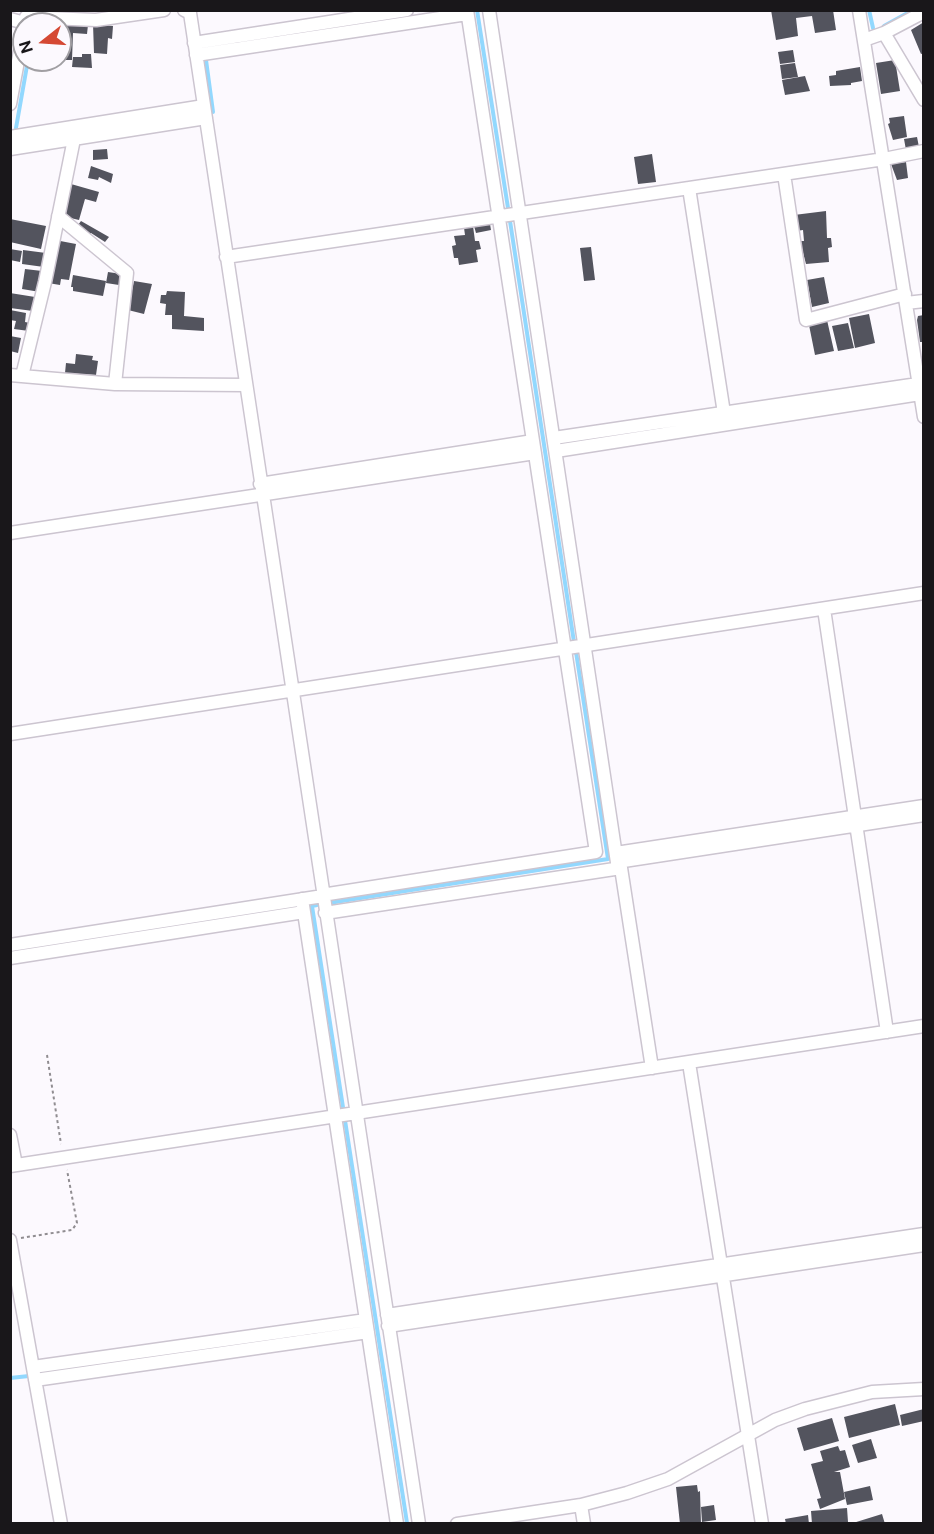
<!DOCTYPE html>
<style>
body{margin:0}
#map{position:relative;width:934px;height:1534px;overflow:hidden;background:#fcf9fe;font-family:"Public Sans",sans-serif}
canvas{display:block}
.frame{position:absolute;inset:0;border:12px solid #19171a;pointer-events:none}
.north{position:absolute;left:12px;top:12px;width:60px;height:60px;box-sizing:border-box;background:#fcf9fe;border:2px solid #a19fa3;border-radius:50%;rotate:253deg;font-size:16px;font-weight:700;line-height:24px;text-align:center;color:#19171a}
.north::after{content:'';display:block;margin:auto;width:21px;height:27px;background:#d54934;clip-path:polygon(50% 0,100% 100%,50% 72%,0 100%)}
</style>
<div id="map">
<canvas width="934" height="1534"></canvas>
<div class="frame"></div>
<div class="north">N</div>
</div>
<script>
const g = document.querySelector('canvas').getContext('2d');
g.lineJoin = 'round';
function shape(rows) {
  const path = new Path2D();
  for (const r of rows) {
    path.moveTo(r[0], r[1]);
    for (let i = 2; i < r.length; i += 2) path.lineTo(r[i], r[i + 1]);
  }
  return path;
}
function stroke(path, color, width, dash) {
  g.strokeStyle = color;
  g.lineWidth = width;
  g.lineCap = dash ? 'butt' : 'round';
  g.setLineDash(dash || []);
  g.stroke(path);
}
function fill(path, color) {
  g.fillStyle = color;
  g.fill(path, 'evenodd');
}
const stream = shape([
 [354,10,355,11],
 [477,10,508,208],
 [869,10,873,28],
 [884,26,913,10],
 [206,60,213,112],
 [16,128,28,60],
 [510,221,574,642],
 [329,903,608,859,576,652],
 [317,905,312,906,407,1523],
 [10,952,277,910],
 [184,1353,274,1339],
 [10,1378,29,1376]
]);
const building = shape([
 [771,10,833,10,836,30,815,33,812,16,796,18,798,36,776,40],
 [924,22,924,53,921,54,911,30],
 [93,24,113,26,112,39,108,38,107,54,94,53],
 [60,25,88,25,87,34,73,33,72,60,60,60],
 [793,50,795,62,780,64,778,52],
 [82,54,91,54,92,68,72,67,73,57,82,57],
 [34,60,50,60,50,69,34,69],
 [895,60,900,91,881,94,876,63],
 [795,63,798,77,782,79,780,65],
 [860,67,862,81,851,83,851,85,830,86,829,76,836,75,836,71],
 [805,76,810,91,785,95,782,80],
 [904,116,907,137,893,140,888,124,890,123,889,118],
 [917,137,919,147,906,150,904,139],
 [107,149,108,159,93,160,93,150],
 [652,154,656,182,638,184,634,157],
 [906,162,908,178,897,180,891,164],
 [91,166,113,174,111,183,99,177,98,180,88,178],
 [71,184,99,192,96,202,85,199,79,220,62,216],
 [826,211,827,238,831,238,832,247,828,248,829,262,806,264,800,241,804,241,803,230,796,231,794,215],
 [10,219,46,226,41,249,10,242],
 [81,221,109,237,105,242,91,233,87,238,75,229],
 [490,224,491,230,476,233,474,226],
 [473,226,475,241,479,241,481,249,476,250,478,262,459,265,458,258,454,258,452,246,456,245,454,236,465,235,464,228],
 [55,240,76,244,69,280,61,279,60,285,48,283],
 [591,247,595,280,584,281,580,248],
 [10,249,22,251,20,262,10,260],
 [23,250,46,253,44,267,22,264],
 [25,269,42,271,40,292,22,289],
 [108,272,121,274,119,285,106,283],
 [73,275,106,281,103,296,73,291,73,287,71,287],
 [824,277,829,303,812,307,807,280],
 [134,281,152,284,144,314,128,310],
 [167,291,185,292,184,316,204,318,204,331,172,329,172,315,165,315,166,304,160,303,161,295,166,295],
 [10,293,35,297,33,311,10,308],
 [10,310,26,313,25,322,30,323,29,331,14,329,16,321,10,320],
 [869,314,875,343,855,348,849,318],
 [924,315,924,342,920,342,917,320,918,316],
 [827,320,834,351,815,355,809,325],
 [848,323,854,348,838,351,832,326],
 [10,336,21,338,18,353,10,351],
 [76,354,93,356,92,360,98,361,96,375,65,373,66,363,75,364],
 [895,1404,900,1425,849,1438,844,1417],
 [924,1409,924,1421,902,1426,900,1415],
 [832,1418,839,1441,804,1451,797,1428],
 [871,1439,877,1458,858,1463,852,1445],
 [838,1446,840,1451,845,1450,850,1467,834,1472,840,1472,845,1499,820,1509,817,1499,821,1498,811,1464,823,1461,820,1451],
 [697,1485,698,1492,700,1491,701,1524,680,1524,676,1487],
 [870,1486,873,1500,847,1505,844,1492],
 [714,1505,716,1520,702,1522,701,1507],
 [847,1508,848,1522,812,1524,811,1511],
 [882,1514,885,1524,853,1524,853,1523],
 [808,1515,809,1524,786,1524,785,1519]
]);
const path = shape([
 [47,1055,61,1144],
 [21,1238,72,1230,77,1223,67,1170]
]);
const minor = shape([
 [184,10,190,13,419,1524],
 [489,10,618,869],
 [859,10,924,417],
 [26,17,96,20,164,10],
 [10,19,25,23],
 [884,33,924,100],
 [864,40,884,33,924,12],
 [194,43,407,10],
 [196,55,467,14],
 [10,104,24,29],
 [10,137,204,106],
 [10,149,206,118],
 [784,174,806,320,905,294],
 [689,188,724,413],
 [58,216,127,273,115,384],
 [226,257,884,159,924,151],
 [906,303,924,301],
 [10,375,115,384,246,385],
 [22,376,45,282,74,139],
 [554,438,918,384],
 [556,451,920,394],
 [260,484,533,441],
 [10,533,535,453],
 [824,609,887,1032],
 [10,734,924,593],
 [616,853,924,806],
 [617,862,924,815],
 [322,895,596,852,467,10],
 [302,899,397,1524],
 [325,913,621,868,652,1068],
 [10,945,323,896],
 [10,958,304,912],
 [689,1063,762,1524],
 [10,1135,16,1165],
 [10,1166,924,1026],
 [10,1240,61,1524],
 [387,1315,924,1234],
 [388,1326,924,1245],
 [33,1367,366,1320],
 [35,1380,368,1332],
 [581,1505,584,1524],
 [457,1524,581,1505,627,1493,668,1479,775,1420,805,1409,872,1392,924,1389]
]);
stroke(stream, '#92d8fe', 4);
fill(building, '#53545e');
stroke(minor, '#ccc5d0', 15);
stroke(path, '#908d91', 2, [3, 3]);
stroke(minor, '#fff', 12);
</script>
